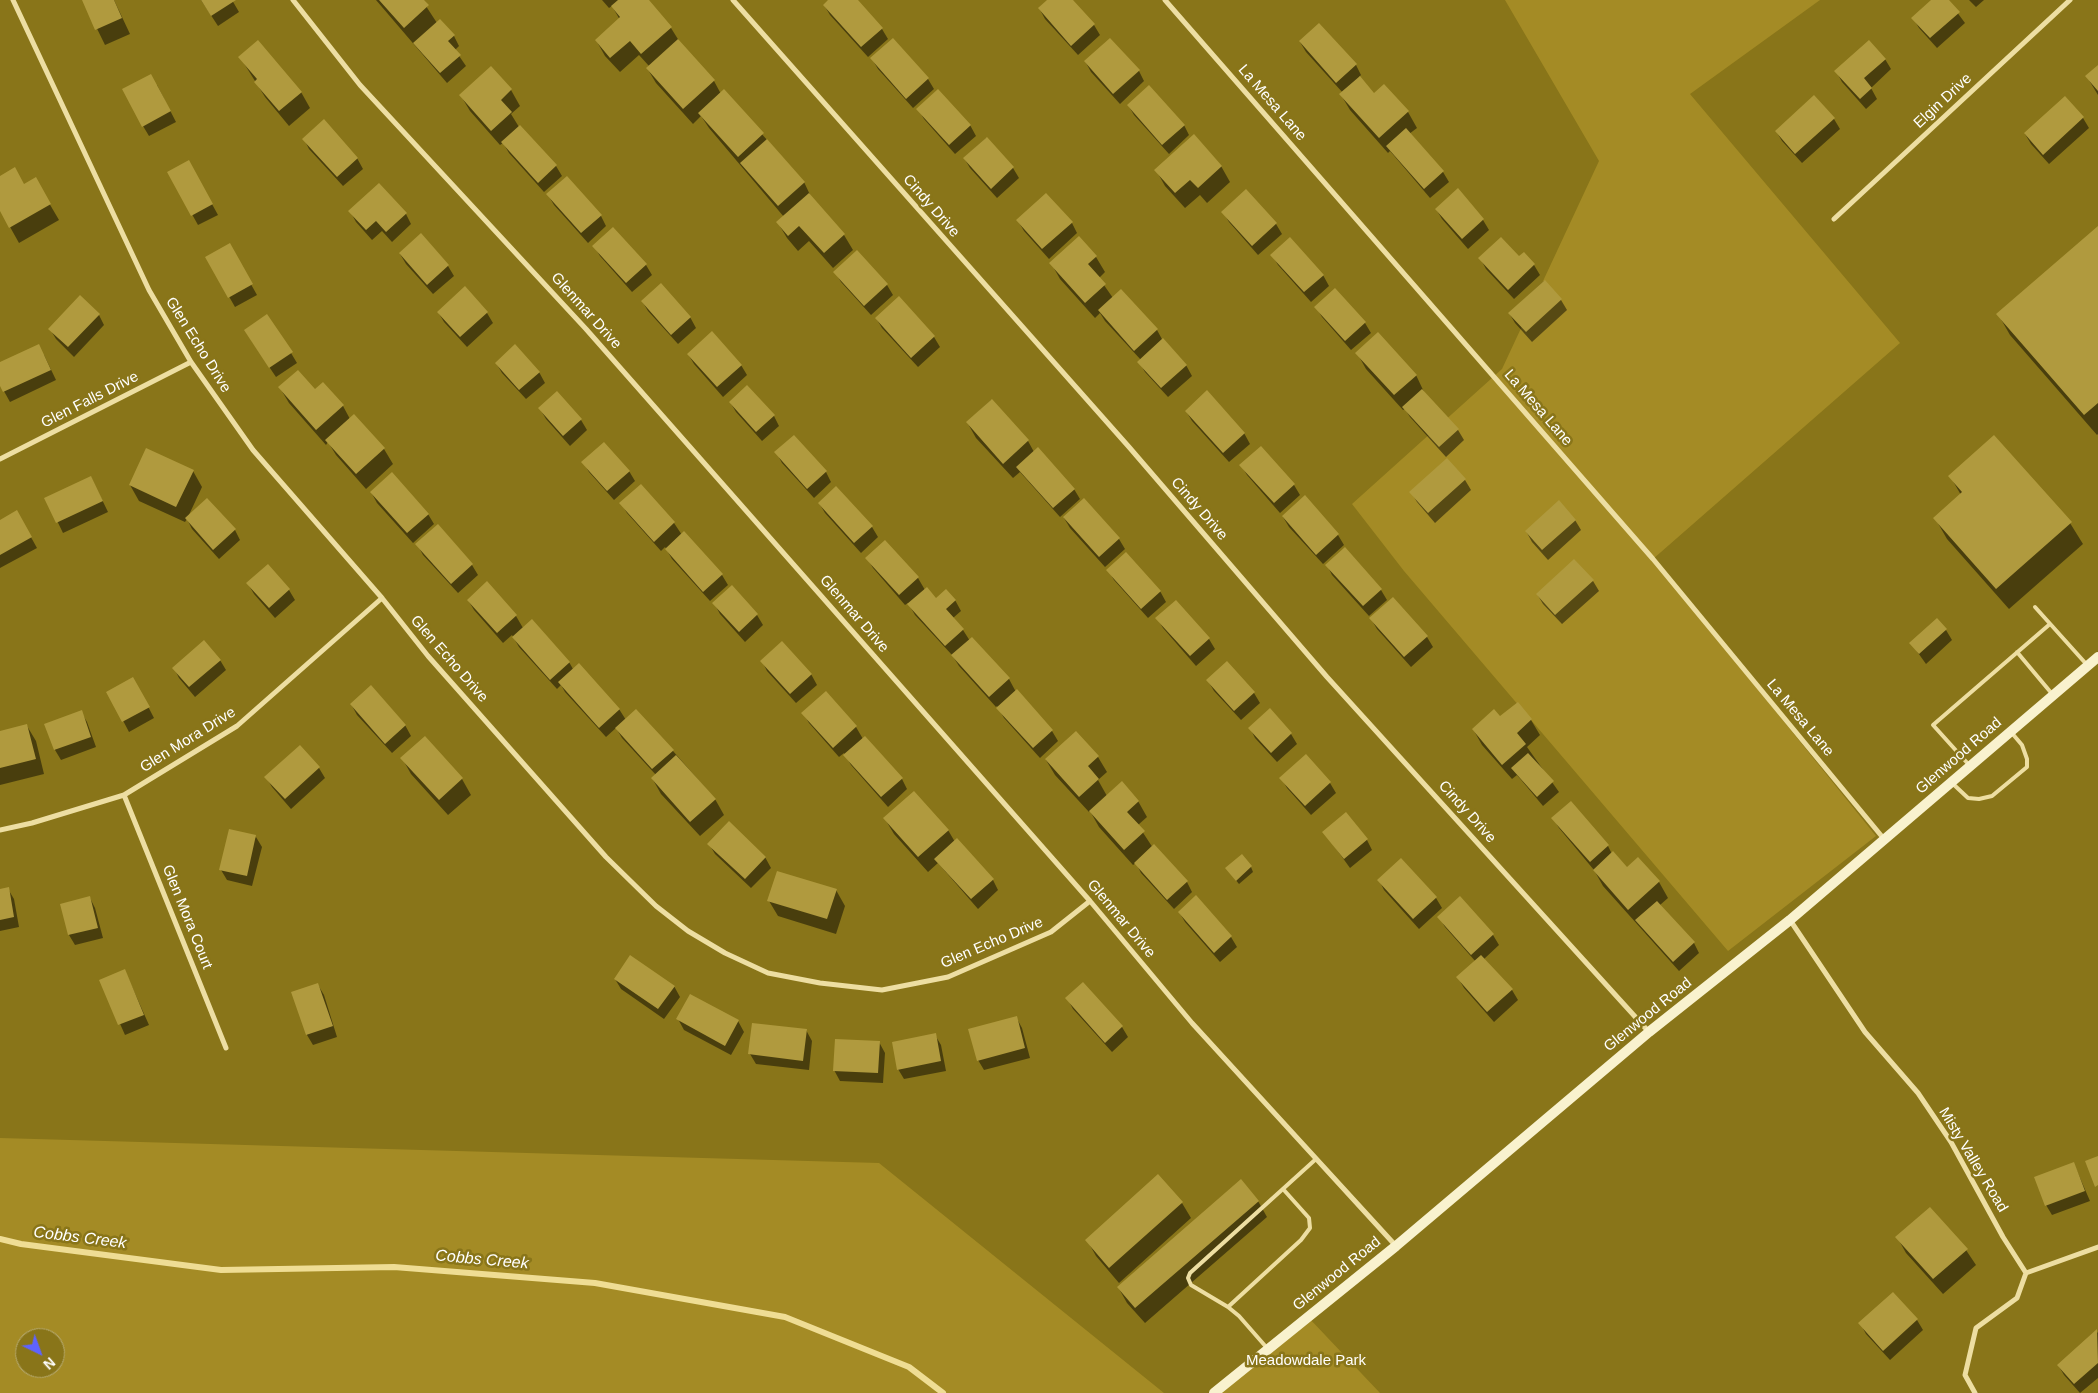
<!DOCTYPE html>
<style>
body{margin:0}
#map{position:relative;width:2098px;height:1393px;overflow:hidden;background:#897519;font-family:Arial,sans-serif}
canvas{display:block}
.north{position:absolute;left:15px;top:1328px;width:50px;height:50px;box-sizing:border-box;background:#897519;border:1px solid #b8ac75;border-radius:50%;rotate:138deg;font-size:14px;font-weight:700;line-height:20px;text-align:center;color:#fff}
.north::after{content:'';display:block;margin:auto;width:18px;height:22px;background:#5e63ff;clip-path:polygon(50% 0,100% 100%,50% 72%,0 100%)}
</style>
<div id="map">
<canvas width="2098" height="1393"></canvas>
<div class="north">N</div>
</div>
<script>
const g = document.querySelector('canvas').getContext('2d');
g.lineJoin = 'round';
function fill(path, color) {
  g.fillStyle = color;
  g.fill(path, 'evenodd');
}
function shape(rows) {
  const path = new Path2D();
  for (const r of rows) {
    path.moveTo(r[0], r[1]);
    for (let i = 2; i < r.length; i += 2) path.lineTo(r[i], r[i + 1]);
  }
  return path;
}
function stroke(path, color, width, dash) {
  g.strokeStyle = color;
  g.lineWidth = width;
  g.lineCap = dash ? 'butt' : 'round';
  g.setLineDash(dash || []);
  g.stroke(path);
}
function write(font, color, halo, rows, align = 'center') {
  g.font = font + ' Arial,sans-serif';
  g.lineWidth = 5;
  g.setLineDash([]);
  g.textBaseline = 'middle';
  g.strokeStyle = halo;
  g.fillStyle = color;
  for (const [text, x, y, turn = 0] of rows) {
    g.save();
    g.translate(x, y);
    g.rotate((+turn || 0) * Math.PI / 180);
    g.textAlign = isNaN(turn) ? turn : align;
    if (halo) g.strokeText(text, 0, 0);
    g.fillText(text, 0, 0);
    g.restore();
  }
}
const green = shape([
 [1505,0,1820,0,1690,94,1900,343,1653,559,1876,836,1728,951,1404,571,1352,504,1502,369,1599,161],
 [0,1138,879,1163,1164,1393,0,1393],
 [25,1338,55,1338,55,1368,25,1368],
 [1308,1317,1380,1393,1221,1393]
]);
const shadow = shape([
 [83,0,114,0,130,34,105,45],
 [201,0,232,0,239,12,218,26],
 [376,0,422,0,437,23,454,36,459,46,455,50,466,66,447,83],
 [602,0,647,0,671,28,681,44,714,81,721,94,724,91,804,182,812,199,844,235,853,250,833,268,809,241,798,251,787,238,778,223,784,217,709,128,701,116,693,124,656,83,647,68,649,66,639,55,620,72,605,56,596,40,620,20,612,6,609,8],
 [830,0,856,0,882,29,888,39,868,57,830,15,824,5],
 [1048,0,1071,0,1094,25,1100,35,1078,55,1045,19,1039,8],
 [1933,0,1948,0,1965,23,1937,48,1919,28,1913,18],
 [1969,0,1984,0,1976,7],
 [893,39,928,79,934,89,913,108,878,69,872,59],
 [1110,39,1139,71,1144,81,1120,104,1091,72,1085,61],
 [1300,42,1356,65,1361,75,1359,77,1374,94,1408,112,1417,128,1409,134,1443,172,1449,182,1430,198,1390,151,1388,153,1350,110,1341,95,1343,93,1306,52],
 [240,57,301,92,310,108,289,126,265,97],
 [1885,59,1891,69,1871,88,1877,99,1866,109,1842,82,1836,71],
 [2098,66,2098,95,2087,77],
 [491,68,511,90,520,106,511,114,519,127,556,166,562,176,544,192,509,153,503,143,500,145,470,111,461,96],
 [157,85,176,122,149,136,143,126],
 [1814,97,1834,119,1840,129,1802,163,1782,141,1776,131],
 [2065,98,2083,118,2089,128,2049,164,2031,144,2025,134],
 [1128,105,1184,125,1189,135,1169,154,1134,115],
 [918,109,970,125,976,136,955,154,924,119],
 [986,138,1013,168,1019,178,997,198,970,168,964,158],
 [304,139,357,158,363,169,343,186,309,149],
 [189,162,218,215,198,225,169,173],
 [1221,166,1230,182,1207,203,1200,195,1185,208,1165,186,1156,170],
 [0,177,24,185,35,179,59,220,19,243,0,209],
 [1458,190,1483,220,1489,230,1468,249,1442,219,1436,209],
 [548,195,601,216,606,226,588,243,554,205],
 [350,211,406,214,411,224,392,242,382,231,372,240,356,222],
 [1223,212,1276,224,1282,234,1258,255,1229,222],
 [1018,221,1072,223,1077,233,1049,259,1024,231],
 [2098,228,2098,434,2097,435,2010,335,1998,314],
 [229,245,257,295,235,307,207,258],
 [594,246,646,265,652,275,632,292,600,256],
 [400,254,448,266,454,276,433,294,406,264],
 [1524,254,1534,265,1540,275,1514,299,1486,269,1480,258,1519,258],
 [1272,255,1323,275,1329,286,1311,302,1278,265],
 [1096,257,1105,272,1099,278,1113,298,1121,291,1157,330,1163,341,1186,365,1192,376,1168,397,1145,372,1139,362,1141,360,1105,321,1100,313,1095,318,1060,279,1051,263],
 [835,272,887,285,893,295,871,315,841,282],
 [1544,281,1561,300,1567,310,1532,342,1515,323,1509,313],
 [465,288,487,313,493,323,467,347,444,322,438,312],
 [899,298,934,337,940,347,918,367,882,328,876,318],
 [642,301,690,317,696,328,678,344,648,311],
 [1316,307,1365,323,1371,333,1351,350,1322,317],
 [99,315,104,325,74,357,56,339,50,329],
 [251,340,291,353,297,363,276,377],
 [1357,353,1416,375,1424,392,1458,430,1464,440,1446,457,1410,417,1405,409,1403,410,1366,369],
 [688,354,741,365,747,375,723,397,694,364],
 [44,355,56,380,10,402,0,384,0,363],
 [496,363,539,372,545,383,526,399,502,373],
 [280,388,315,391,343,406,350,419,384,449,393,464,366,489,336,455,328,442,326,445,289,403],
 [557,393,581,420,587,430,570,446,546,419,540,409],
 [991,400,1028,441,1034,452,1074,489,1080,499,1060,517,1020,472,1013,478,976,438,967,422],
 [730,402,774,416,779,426,762,441,736,412],
 [1186,411,1244,433,1250,444,1229,462,1192,421],
 [1261,447,1294,485,1300,495,1280,513,1247,475,1241,465],
 [776,452,826,472,831,482,814,498,782,463],
 [1447,460,1465,480,1471,490,1435,523,1417,502,1411,492],
 [583,462,629,471,635,481,614,500,589,472],
 [193,471,202,487,188,517,235,530,240,540,219,559,192,529,187,519,185,522,139,501,130,485],
 [1950,476,2070,523,2083,544,2009,609,1947,539,1935,518,1961,495],
 [91,477,108,512,63,533,46,498],
 [641,485,674,523,682,535,722,575,728,585,710,601,672,559,665,547,661,551,627,513,621,503],
 [836,487,872,527,878,537,861,553,825,513,819,503],
 [371,492,428,514,434,524,413,543,377,503],
 [1305,497,1338,535,1344,545,1323,564,1289,527,1283,517],
 [1084,500,1119,539,1125,549,1105,567,1070,528,1064,518],
 [17,512,37,548,0,568,0,521],
 [1575,520,1581,530,1548,560,1532,542,1526,531],
 [438,526,472,565,478,575,458,593,423,555,417,544],
 [867,558,918,578,925,590,936,599,955,600,961,611,953,618,963,630,970,641,972,638,1009,679,1016,692,1052,731,1058,741,1040,758,1004,718,997,706,996,707,959,666,952,655,915,615,908,603,905,605,873,568],
 [1327,565,1381,590,1387,600,1369,616,1332,575],
 [1108,570,1160,591,1166,602,1148,618,1114,580],
 [1593,581,1599,591,1562,624,1543,604,1537,594],
 [248,584,289,590,295,600,275,618,254,594],
 [732,587,757,615,763,625,745,642,720,614,714,603],
 [468,600,516,616,523,628,569,662,573,669,619,709,626,720,673,751,715,799,724,815,700,836,661,794,652,778,656,775,622,738,616,728,606,737,565,692,561,685,557,689,519,647,512,635,503,643,474,610],
 [1176,601,1209,639,1215,649,1196,666,1163,628,1157,618],
 [1371,619,1427,637,1433,647,1411,667,1377,629],
 [1946,630,1952,640,1926,664,1911,643],
 [220,660,226,670,195,697,179,678,174,668],
 [762,661,811,674,817,685,796,703,767,671],
 [1227,663,1254,693,1260,703,1241,720,1214,691,1208,681],
 [139,689,154,718,129,732,108,692],
 [351,704,405,725,411,736,392,753,357,715],
 [1518,704,1531,720,1540,735,1527,747,1559,792,1543,806,1517,775,1512,779,1482,745,1473,729,1500,718],
 [1269,710,1291,734,1297,744,1277,762,1255,738,1250,728],
 [81,712,87,722,96,747,61,760,55,750,46,725],
 [803,713,856,727,863,739,902,779,907,789,888,807,851,765,844,753,839,757,809,723],
 [27,726,36,741,44,774,0,785,0,732],
 [425,738,462,779,471,795,448,815,411,774,402,758],
 [300,747,319,768,325,778,291,809,272,787,266,777],
 [1098,757,1107,772,1098,780,1107,796,1138,801,1147,817,1138,825,1153,848,1187,882,1192,892,1174,909,1141,873,1136,863,1133,865,1099,827,1090,811,1089,812,1055,775,1046,760],
 [1281,778,1330,783,1336,793,1311,815,1287,788],
 [1553,818,1608,846,1612,854,1627,868,1638,858,1659,882,1668,898,1660,905,1694,943,1699,953,1679,971,1603,886,1594,870,1559,828],
 [885,819,948,830,955,842,993,880,998,890,978,909,938,863,928,872,894,834],
 [1324,832,1367,840,1372,850,1350,868],
 [256,837,262,847,252,886,227,880,221,870],
 [709,844,765,857,771,868,751,888,715,854],
 [1401,860,1436,898,1442,908,1419,929,1384,890,1379,880],
 [1251,867,1253,872,1239,884,1230,873],
 [8,889,14,899,19,927,0,931,0,890],
 [836,890,845,906,836,934,778,916,769,901],
 [1196,897,1231,937,1237,947,1220,962,1185,922,1179,912],
 [90,898,95,908,103,938,75,945,69,935],
 [1460,898,1493,935,1499,945,1484,959,1512,990,1518,1000,1494,1022,1464,988,1458,978,1476,962,1445,927,1439,917],
 [125,971,149,1025,125,1035,101,981],
 [615,979,674,986,680,997,664,1019,621,989],
 [1083,984,1122,1027,1128,1037,1112,1052,1073,1009,1067,998],
 [318,985,324,995,337,1037,313,1045,307,1035,293,993],
 [1016,1017,1022,1028,1030,1058,984,1070,978,1060],
 [678,1019,738,1021,744,1032,731,1055,684,1030],
 [806,1030,812,1041,809,1070,756,1064,750,1054],
 [935,1035,941,1045,946,1071,904,1079,898,1069],
 [879,1042,885,1053,883,1083,840,1081,834,1070],
 [2074,1164,2090,1201,2052,1215,2046,1205],
 [1258,1201,1267,1217,1145,1323,1127,1303,1118,1287],
 [1182,1203,1191,1218,1119,1283,1096,1256,1087,1240],
 [1897,1237,1966,1250,1976,1265,1943,1294,1906,1253],
 [1893,1294,1917,1320,1923,1330,1890,1360,1866,1334,1860,1323],
 [2096,1331,2098,1333,2098,1378,2080,1393,2064,1375,2058,1365]
]);
const stream = shape([
 [0,1239,21,1244,221,1270,394,1267,595,1283,785,1317,909,1367,943,1393]
]);
const building = shape([
 [82,0,114,0,122,18,95,30],
 [201,0,236,0,211,16],
 [379,0,424,0,429,5,404,28],
 [618,0,649,0,672,27,641,54,630,41,610,58,595,40,620,17,611,6],
 [828,0,858,0,883,28,861,47,823,5],
 [1047,0,1073,0,1095,24,1071,46,1038,8],
 [1931,0,1949,0,1960,12,1930,38,1911,18],
 [440,19,455,35,448,41,461,55,440,73,413,43],
 [1319,23,1357,64,1336,83,1299,41],
 [893,38,929,78,906,99,870,58],
 [1110,38,1140,70,1113,94,1084,61],
 [678,39,715,80,683,109,646,68],
 [258,40,302,92,279,111,254,82,257,79,238,57],
 [1869,40,1886,59,1864,78,1872,88,1860,99,1834,71],
 [2098,65,2098,91,2085,76],
 [491,66,512,89,501,100,512,112,491,131,459,95],
 [151,74,171,111,142,127,122,89],
 [1360,76,1374,93,1384,84,1409,111,1379,138,1339,94],
 [1149,85,1185,125,1162,145,1127,105],
 [724,89,764,133,738,157,698,113],
 [938,89,971,125,949,145,916,109],
 [1814,95,1835,118,1795,154,1775,131],
 [2065,96,2084,117,2043,155,2024,133],
 [324,119,358,158,337,177,302,139],
 [520,125,557,165,538,183,501,142],
 [1406,128,1444,171,1424,189,1386,146],
 [1194,134,1222,166,1198,188,1190,180,1175,193,1154,170],
 [987,137,1014,167,991,189,963,158],
 [767,139,805,182,778,206,740,163],
 [189,160,213,204,191,216,167,172],
 [15,167,24,184,36,177,51,204,9,228,0,211,0,176],
 [567,176,602,215,581,233,546,194],
 [379,183,407,213,386,232,376,221,366,230,348,211],
 [1458,188,1484,219,1462,239,1435,209],
 [1246,189,1277,223,1252,246,1221,212],
 [809,193,845,234,824,253,799,226,788,236,776,222],
 [1046,193,1073,222,1042,249,1016,220],
 [2098,226,2098,403,2084,415,1996,314],
 [613,227,647,264,626,283,592,246],
 [421,233,449,265,427,285,399,253],
 [1079,236,1097,256,1088,264,1106,284,1085,303,1049,263],
 [1290,237,1324,275,1304,292,1270,255],
 [1501,237,1519,256,1524,252,1535,264,1508,290,1478,258],
 [230,243,253,284,228,298,205,257],
 [857,250,888,284,864,306,833,272],
 [1545,280,1562,299,1526,332,1508,313],
 [661,283,691,317,671,335,641,301],
 [465,286,488,312,460,337,437,312],
 [1335,288,1366,322,1345,341,1314,307],
 [1121,289,1158,329,1134,351,1098,310],
 [80,295,100,314,68,347,48,329],
 [899,296,935,336,911,358,875,318],
 [267,314,293,352,269,368,244,330],
 [712,331,742,365,717,387,687,354],
 [1378,332,1417,375,1394,395,1355,353],
 [1163,338,1187,365,1161,388,1137,362],
 [39,344,51,370,3,392,0,386,0,362],
 [515,344,540,372,519,390,495,363],
 [298,370,315,389,323,382,344,405,316,430,278,387],
 [747,385,775,415,756,432,729,402],
 [1422,389,1459,429,1439,447,1402,407],
 [1207,390,1245,433,1223,453,1185,411],
 [557,391,582,419,563,436,538,408],
 [992,399,1029,440,1003,464,966,422],
 [354,414,385,448,356,474,325,440],
 [794,435,827,471,807,489,774,452],
 [1994,435,2072,522,1996,589,1933,518,1962,492,1948,476],
 [604,442,630,471,607,491,581,462],
 [1261,446,1295,484,1274,503,1239,465],
 [1038,447,1075,489,1053,508,1016,467],
 [146,448,194,470,176,507,129,485],
 [1447,458,1466,479,1428,513,1409,492],
 [392,472,429,514,407,533,370,492],
 [91,476,103,501,56,523,44,498],
 [641,484,675,522,654,542,619,503],
 [836,486,873,526,854,543,818,503],
 [1305,495,1339,534,1316,555,1282,516],
 [207,498,236,529,213,550,185,518],
 [1084,498,1120,538,1099,557,1063,517],
 [1559,500,1576,520,1542,550,1525,531],
 [17,510,32,537,0,555,0,520],
 [438,524,473,564,451,584,415,544],
 [684,531,723,574,703,592,665,549],
 [885,540,919,577,899,595,865,558],
 [1345,547,1382,589,1363,606,1325,565],
 [1126,552,1161,591,1141,609,1106,570],
 [1574,559,1594,580,1555,615,1536,594],
 [268,564,290,589,269,608,246,583],
 [487,581,517,615,497,633,467,600],
 [732,585,758,614,739,632,712,603],
 [927,587,936,598,946,589,956,600,946,609,964,629,945,646,907,604],
 [1393,597,1428,636,1404,657,1369,618],
 [1176,600,1210,638,1190,656,1155,618],
 [1937,618,1947,629,1919,654,1909,643],
 [532,619,570,662,550,680,512,637],
 [972,637,1010,678,989,697,951,655],
 [204,640,221,660,189,687,172,668],
 [782,641,812,674,790,694,760,661],
 [1227,661,1255,692,1234,711,1206,680],
 [579,663,620,709,599,728,558,682],
 [133,677,150,707,122,722,106,692],
 [371,685,406,725,385,744,350,704],
 [1017,689,1053,730,1033,748,996,708],
 [826,691,857,726,833,748,801,713],
 [1518,702,1532,719,1517,733,1526,744,1502,765,1472,729,1494,709,1500,716],
 [1270,708,1292,733,1271,753,1248,728],
 [636,709,674,750,652,769,615,728],
 [82,710,91,737,54,750,44,724],
 [27,724,36,759,0,768,0,731],
 [1076,731,1099,756,1088,766,1099,779,1079,797,1045,759],
 [425,736,463,778,439,800,400,758],
 [865,736,903,778,881,797,843,755],
 [300,745,320,767,285,799,264,777],
 [1528,753,1554,781,1537,797,1511,768],
 [1306,754,1331,782,1305,806,1279,778],
 [676,755,716,799,690,822,651,778],
 [1122,781,1139,801,1127,812,1145,831,1124,850,1089,811],
 [914,791,949,830,918,857,883,818],
 [1571,801,1609,845,1590,862,1551,818],
 [1346,812,1368,839,1344,859,1322,832],
 [729,821,766,857,745,879,707,844],
 [229,829,256,835,247,876,219,870],
 [957,838,994,879,971,899,934,859],
 [1154,844,1188,881,1167,900,1134,863],
 [1613,851,1627,867,1638,857,1660,881,1628,910,1593,870],
 [1242,854,1252,866,1236,881,1225,868],
 [1401,858,1437,897,1413,919,1377,880],
 [777,871,837,889,827,919,767,901],
 [9,887,14,917,0,920,0,889],
 [1196,895,1232,936,1214,953,1178,912],
 [90,896,98,928,68,935,60,904],
 [1460,896,1494,934,1471,955,1437,917],
 [1657,901,1695,942,1673,962,1635,920],
 [630,955,675,986,658,1009,614,979],
 [1481,955,1513,989,1487,1012,1456,977],
 [125,969,144,1015,118,1025,99,980],
 [1083,982,1123,1026,1105,1043,1065,998],
 [318,983,333,1026,306,1035,291,992],
 [690,994,739,1020,725,1046,676,1019],
 [1017,1016,1025,1048,977,1061,968,1029],
 [752,1023,807,1029,803,1061,748,1054],
 [936,1033,941,1061,897,1070,892,1042],
 [835,1039,880,1041,878,1073,833,1071],
 [2098,1156,2098,1185,2095,1187,2085,1161],
 [2074,1162,2085,1191,2045,1206,2034,1177],
 [1158,1174,1183,1202,1109,1268,1085,1240],
 [1241,1179,1259,1201,1135,1308,1117,1287],
 [1930,1207,1968,1249,1933,1279,1895,1237],
 [1893,1292,1918,1319,1883,1351,1858,1323],
 [2097,1329,2098,1363,2074,1384,2057,1365]
]);
const service = shape([
 [2035,607,2088,666],
 [2017,652,2053,695],
 [1970,766,1933,725,2050,624],
 [1952,783,1968,798,1979,799,1992,796,2027,767,2027,759,2022,745,2011,732],
 [1228,1307,1301,1240,1310,1228,1309,1218,1283,1189],
 [1267,1348,1239,1316,1228,1307,1191,1285,1188,1278,1190,1273,1316,1159]
]);
const minor = shape([
 [13,0,149,290,191,362,253,450,382,598,428,656,606,857,656,906,688,931,725,953,768,973,820,983,882,990,948,977,1051,932,1090,901],
 [293,0,360,85,586,329,1090,901,1192,1023,1396,1246],
 [733,0,1129,447,1327,677,1649,1032],
 [1165,0,1653,559,1884,839],
 [1834,219,2070,0],
 [0,459,191,362],
 [124,795,226,1048],
 [0,830,32,823,124,795,237,726,382,598],
 [1790,920,1865,1032,1918,1093,1951,1142,2003,1237,2026,1273],
 [2026,1273,2098,1247],
 [1975,1393,1965,1375,1976,1328,2017,1298,2026,1273]
]);
const secondary = shape([
 [1214,1393,1396,1246,1649,1032,1790,920,2098,657]
]);
const streetNames = [
 ["Elgin Drive",1943,101,-43],
 ["La Mesa Lane",1272,103,49],
 ["Cindy Drive",931,206,49],
 ["Glenmar Drive",586,311,48],
 ["Glen Echo Drive",198,345,58],
 ["Glen Falls Drive",90,400,-27],
 ["La Mesa Lane",1538,408,49],
 ["Cindy Drive",1199,509,49],
 ["Glenmar Drive",854,614,49],
 ["Glen Echo Drive",449,659,49],
 ["La Mesa Lane",1800,718,50],
 ["Glen Mora Drive",188,740,-32],
 ["Glenwood Road",1959,756,-41],
 ["Cindy Drive",1467,812,48],
 ["Glen Mora Court",187,917,68],
 ["Glenmar Drive",1121,919,50],
 ["Glen Echo Drive",992,943,-23],
 ["Glenwood Road",1648,1015,-39],
 ["Misty Valley Road",1973,1160,59],
 ["Glenwood Road",1337,1274,-39]
];
const parkNames = [
 ["Meadowdale Park",1306,1361]
];
const waterNames = [
 ["Cobbs Creek",80,1238,7],
 ["Cobbs Creek",482,1260,5]
];
fill(green, '#a48b25');
fill(shadow, '#0007');
stroke(stream, '#efdd94', 6);
fill(building, '#b09a3e');
stroke(service, '#eddea2', 4);
stroke(minor, '#eddea2', 5);
stroke(secondary, '#f9f2ce', 10);
write('15px', '#fff', '#897519', streetNames);
write('15px', '#fffefc', '#897519', parkNames);
write('italic 16px', '#fff', '#897519', waterNames);
</script>
